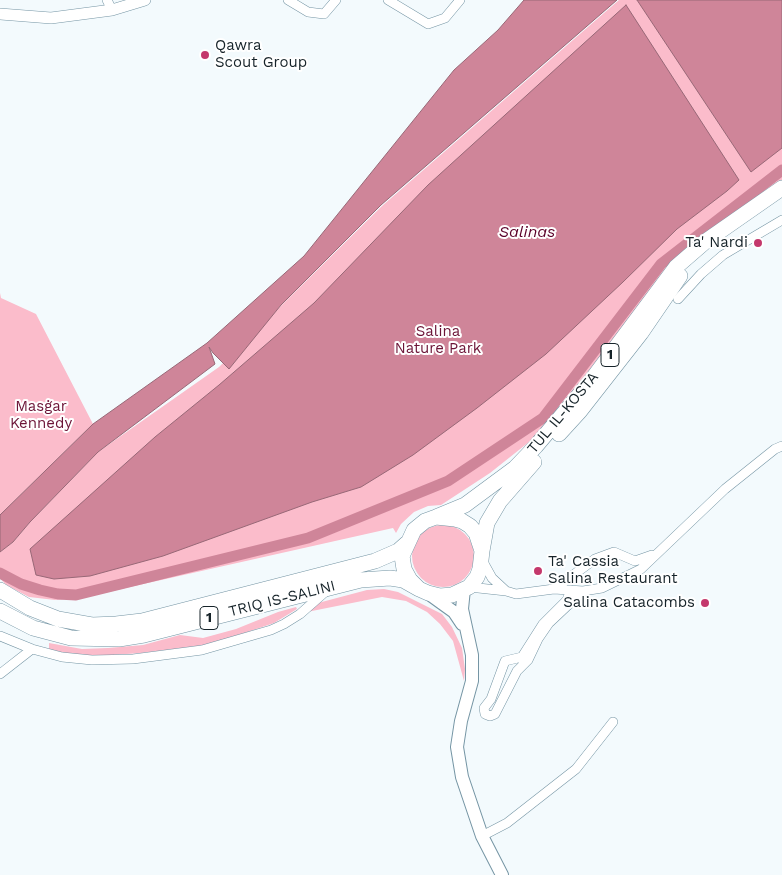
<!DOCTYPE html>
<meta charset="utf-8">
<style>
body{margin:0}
canvas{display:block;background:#f3fafd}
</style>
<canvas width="782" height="875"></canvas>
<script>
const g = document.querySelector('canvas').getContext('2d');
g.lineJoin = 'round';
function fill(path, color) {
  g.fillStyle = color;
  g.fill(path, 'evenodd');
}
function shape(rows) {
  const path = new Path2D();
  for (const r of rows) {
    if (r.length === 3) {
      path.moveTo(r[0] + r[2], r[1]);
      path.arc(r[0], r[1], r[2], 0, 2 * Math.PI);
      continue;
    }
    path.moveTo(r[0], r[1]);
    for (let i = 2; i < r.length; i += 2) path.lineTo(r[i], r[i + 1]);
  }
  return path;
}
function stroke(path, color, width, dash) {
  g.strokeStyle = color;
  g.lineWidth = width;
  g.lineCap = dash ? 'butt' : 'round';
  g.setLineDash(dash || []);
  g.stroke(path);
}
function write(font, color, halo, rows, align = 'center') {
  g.font = font + ' "Work Sans",sans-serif';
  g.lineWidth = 4;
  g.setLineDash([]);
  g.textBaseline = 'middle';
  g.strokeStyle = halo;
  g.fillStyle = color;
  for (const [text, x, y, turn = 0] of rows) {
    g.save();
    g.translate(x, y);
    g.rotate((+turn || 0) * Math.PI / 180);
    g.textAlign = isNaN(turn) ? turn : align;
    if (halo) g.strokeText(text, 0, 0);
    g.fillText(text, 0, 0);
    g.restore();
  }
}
const green = shape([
 [619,0,782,0,782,182,670,267,547,424,529,442,490,473,441,505,428,506,414,512,401,524,396,533,393,528,81,598,55,600,29,597,6,585,0,578,0,552,13,542,30,522,98,452,219,367,382,206],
 [0,293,1,298,36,314,93,424,0,515],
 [443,556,31],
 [384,589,398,592,442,614,452,627,462,648,465,669,464,681,453,641,440,624,427,612,406,601,382,597,307,612,318,603,367,590],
 [296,607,297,609,274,623,209,645,141,653,83,657,49,651,49,643,82,649,108,648,143,645,180,635,203,638,236,629,278,612]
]);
const water = shape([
 [524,0,617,0,381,205,281,305,229,369,213,353,209,347,215,364,98,452,30,522,13,542,0,552,0,515,93,424,207,343,304,256,454,70,498,30,524,0],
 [637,0,782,0,782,148,751,172,637,0],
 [626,5,739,180,727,191,677,229,623,282,546,354,477,408,413,455,361,487,312,502,163,556,90,576,54,579,36,575,30,549,155,437,219,385,314,303,428,185,626,5]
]);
const canal = shape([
 [0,573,21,584,40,590,58,594,76,595,308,538,448,481,543,418,661,264,782,170]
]);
const minor = shape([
 [107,0,112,10],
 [288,0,308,12,324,14,336,0],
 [388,0,428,24,445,18,460,0],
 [678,299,701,274,723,255,782,220],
 [469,587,506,591,492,578,482,560],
 [554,589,595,559,614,552,635,561,652,555],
 [571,590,567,600,543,624,522,657,505,661,491,699,484,708,485,714,490,716,495,714,517,671,528,660,538,639,549,623,583,591],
 [506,591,516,594,554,589,583,591,602,588,641,569,725,489,775,449,782,446],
 [0,636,32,649],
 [0,674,32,649,62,657,92,660,133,659,202,650,271,630,284,624,300,614,325,592],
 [482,836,507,823,576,769,613,722]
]);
const tertiary = shape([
 [0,14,51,18,112,10,145,0]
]);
const secondary = shape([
 [464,589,462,609,472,655,472,681,461,721,457,747,462,777,482,836,502,875],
 [429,594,454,612,462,624]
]);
const trunk = shape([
 [559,434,580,411,641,333,680,276],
 [436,517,465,505,515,468,536,446,590,382,676,267,706,241,782,188],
 [436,517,455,519,462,521,470,526,476,533,482,551,480,569,477,577,469,587,452,595,440,596,428,593,419,589,410,580,404,569,402,556,414,530,425,521,436,517],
 [482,551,487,523,500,501,534,462],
 [0,590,30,608,58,619,92,625,116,624,142,621,375,561,398,551,407,543],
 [0,611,33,628,71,638,119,639,144,635,361,580,390,578,403,580,419,589]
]);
const markers = [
 [205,55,5,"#c4386c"],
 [758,243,5,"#c4386c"],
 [538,571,5,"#c4386c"],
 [705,603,5,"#c4386c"]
];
const shields = [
 [610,355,18],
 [209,618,18]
];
const shieldNames = [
 ["1",610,355],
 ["1",209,618]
];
const poiNames = [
 ["Qawra",215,46],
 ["Scout Group",215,63],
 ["Ta' Nardi",748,243,"right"],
 ["Ta' Cassia",548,562],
 ["Salina Restaurant",548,579],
 ["Salina Catacombs",695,603,"right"]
];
const parkNames = [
 ["Salina",438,332],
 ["Nature Park",438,349],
 ["Masġar",41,407],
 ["Kennedy",41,424]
];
const streetNames = [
 ["TUL IL-KOSTA",563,413,-50],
 ["TRIQ IS-SALINI",282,599,-14]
];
const waterNames = [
 ["Salinas",527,232]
];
fill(green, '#fbbccb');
fill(water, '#cf8599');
stroke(water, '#986877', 1);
stroke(canal, '#cf8599', 11);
stroke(minor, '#7595a4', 10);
stroke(tertiary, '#7595a4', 12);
stroke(secondary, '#7595a4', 14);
stroke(trunk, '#7595a4', 16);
stroke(minor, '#fff', 9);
stroke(tertiary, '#fff', 11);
stroke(secondary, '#fff', 12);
stroke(trunk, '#fff', 15);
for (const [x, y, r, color] of markers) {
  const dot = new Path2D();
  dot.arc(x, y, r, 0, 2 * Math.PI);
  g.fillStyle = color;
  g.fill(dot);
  stroke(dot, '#fff', 2);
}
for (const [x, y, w] of shields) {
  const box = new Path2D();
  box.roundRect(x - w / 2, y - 11.5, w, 23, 4);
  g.fillStyle = '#fff';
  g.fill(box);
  stroke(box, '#162329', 1);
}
write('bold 14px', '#162329', null, shieldNames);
write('15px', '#162329', '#fff', poiNames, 'left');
write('15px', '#6c1437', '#fff', parkNames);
write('15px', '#162329', '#fff', streetNames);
write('italic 16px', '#5b0029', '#fff', waterNames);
</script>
